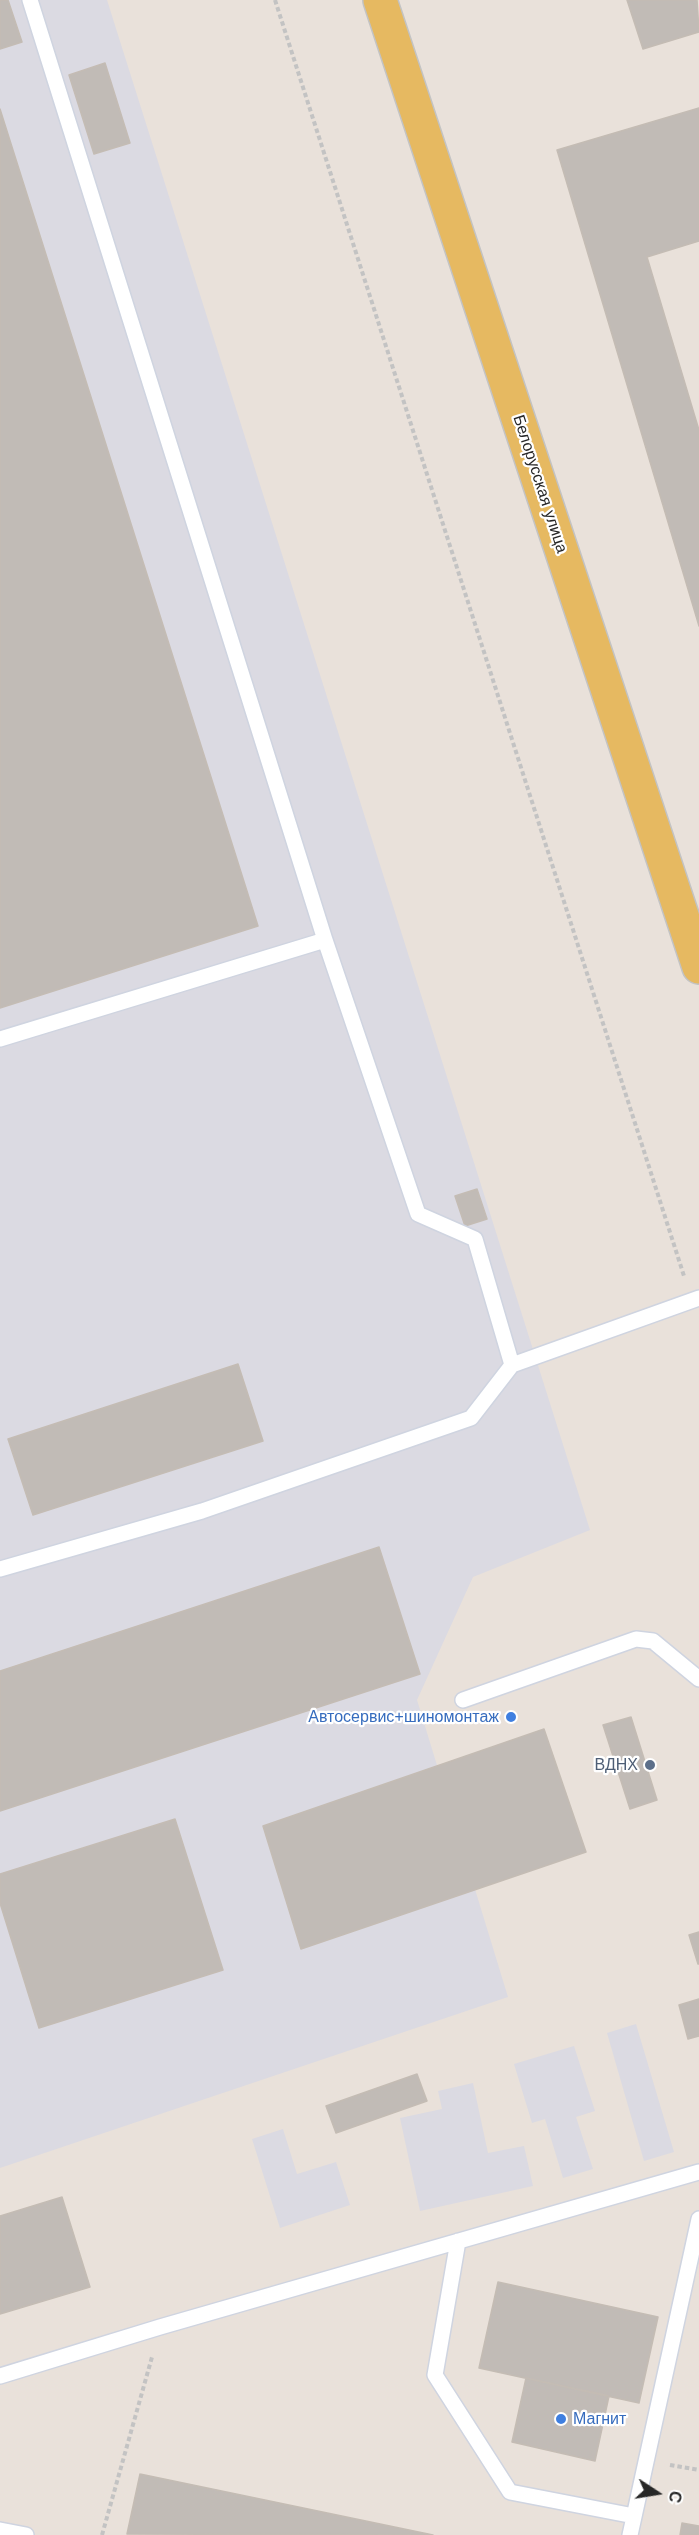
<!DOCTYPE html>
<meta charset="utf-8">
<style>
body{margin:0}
#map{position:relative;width:699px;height:2535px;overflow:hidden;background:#e9e1da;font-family:"Work Sans",sans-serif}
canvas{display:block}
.north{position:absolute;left:627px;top:2463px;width:60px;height:60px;-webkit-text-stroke:4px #fff;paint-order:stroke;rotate:102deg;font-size:16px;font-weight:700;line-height:24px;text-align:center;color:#272727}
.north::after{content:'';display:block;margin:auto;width:21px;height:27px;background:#272727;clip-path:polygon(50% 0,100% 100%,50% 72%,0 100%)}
</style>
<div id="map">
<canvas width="699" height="2535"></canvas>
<div class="north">С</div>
</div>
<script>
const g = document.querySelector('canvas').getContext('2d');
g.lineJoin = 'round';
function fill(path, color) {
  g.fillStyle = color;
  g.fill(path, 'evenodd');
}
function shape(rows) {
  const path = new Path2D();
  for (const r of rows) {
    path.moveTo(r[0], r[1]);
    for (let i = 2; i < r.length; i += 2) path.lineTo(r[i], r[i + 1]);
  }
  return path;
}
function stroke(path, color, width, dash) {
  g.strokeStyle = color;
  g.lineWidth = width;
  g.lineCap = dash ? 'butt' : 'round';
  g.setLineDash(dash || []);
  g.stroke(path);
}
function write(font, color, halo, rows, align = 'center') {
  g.font = font + ' "Work Sans",sans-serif';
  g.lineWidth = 4.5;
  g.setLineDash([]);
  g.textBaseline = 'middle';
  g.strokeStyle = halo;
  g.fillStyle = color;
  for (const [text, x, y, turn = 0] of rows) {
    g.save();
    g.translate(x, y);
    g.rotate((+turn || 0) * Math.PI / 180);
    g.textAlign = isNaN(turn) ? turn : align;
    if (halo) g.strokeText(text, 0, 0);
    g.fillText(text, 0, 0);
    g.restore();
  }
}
const industrial = shape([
 [0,0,107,0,590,1530,473,1577,417,1700,508,1997,0,2168],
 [636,2024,674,2152,644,2161,607,2033],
 [574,2046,595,2111,576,2117,593,2169,563,2178,545,2119,532,2123,514,2064],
 [473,2083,488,2153,524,2146,533,2186,420,2211,400,2118,442,2109,438,2091],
 [283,2129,297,2174,336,2162,350,2205,280,2228,252,2139]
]);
const building = shape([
 [0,0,8,0,22,42,0,49,0,0],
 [627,0,697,0,699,32,643,49,627,0],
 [105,63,130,143,94,154,69,75,105,63],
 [699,108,699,241,647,257,699,430,699,626,557,150,699,108],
 [0,109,258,926,0,1008,0,109],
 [477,1189,487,1219,465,1226,455,1196,477,1189],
 [238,1364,263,1441,33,1515,8,1439,238,1364],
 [379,1547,420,1674,0,1811,0,1671,379,1547],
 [631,1717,657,1800,630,1809,603,1725,631,1717],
 [544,1729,586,1852,301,1949,263,1826,544,1729],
 [175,1819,223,1970,39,2028,0,1903,0,1874,175,1819],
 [699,1932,699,1964,698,1964,689,1935,699,1932],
 [699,1999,699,2036,688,2039,679,2005,699,1999],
 [417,2074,427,2101,336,2133,326,2106,417,2074],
 [62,2197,90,2287,0,2314,0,2216,62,2197],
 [498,2282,658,2317,639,2403,479,2368,498,2282],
 [526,2378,609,2396,595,2461,512,2442,526,2378],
 [140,2474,433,2535,127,2534,140,2474],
 [682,2523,699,2526,699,2535,680,2535,682,2523]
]);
const path = shape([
 [275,0,684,1276],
 [670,2465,699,2470],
 [102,2535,152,2357]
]);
const service = shape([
 [0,1039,325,940],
 [512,1365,699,1298],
 [0,1569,202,1511,471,1418,512,1365,475,1239,418,1214,325,940,30,0],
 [463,1700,636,1639,653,1641,699,1679],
 [458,2241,435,2375,510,2492,634,2516],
 [0,2376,160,2327,699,2172],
 [0,2530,26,2535],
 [630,2535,699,2219]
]);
const primary = shape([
 [380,0,699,967]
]);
const markers = [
 [511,1717,6,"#3f7fe0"],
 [650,1765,6,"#5c6f8a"],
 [561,2419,6,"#3f7fe0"]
];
const streetNames = [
 ["Белорусская улица",540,484,72]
];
const shopNames = [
 ["Автосервис+шиномонтаж",499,1717],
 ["Магнит",573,2419,"left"]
];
const serviceNames = [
 ["ВДНХ",638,1765]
];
fill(industrial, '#dbdae2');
fill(building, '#c1bbb6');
stroke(building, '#c4bcb4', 1.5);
stroke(service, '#cfd4e0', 18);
stroke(primary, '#c3c3c3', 36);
stroke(path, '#c3c3c3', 4, [4.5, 3]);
stroke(service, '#fff', 15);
stroke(primary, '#e6b961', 33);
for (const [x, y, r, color] of markers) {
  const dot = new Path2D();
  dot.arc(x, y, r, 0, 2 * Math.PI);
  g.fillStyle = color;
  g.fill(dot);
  stroke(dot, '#fff', 2);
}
write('16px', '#272727', '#fff', streetNames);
write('16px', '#366cbe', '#fff', shopNames, 'right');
write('16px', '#4e5e75', '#fff', serviceNames, 'right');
</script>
